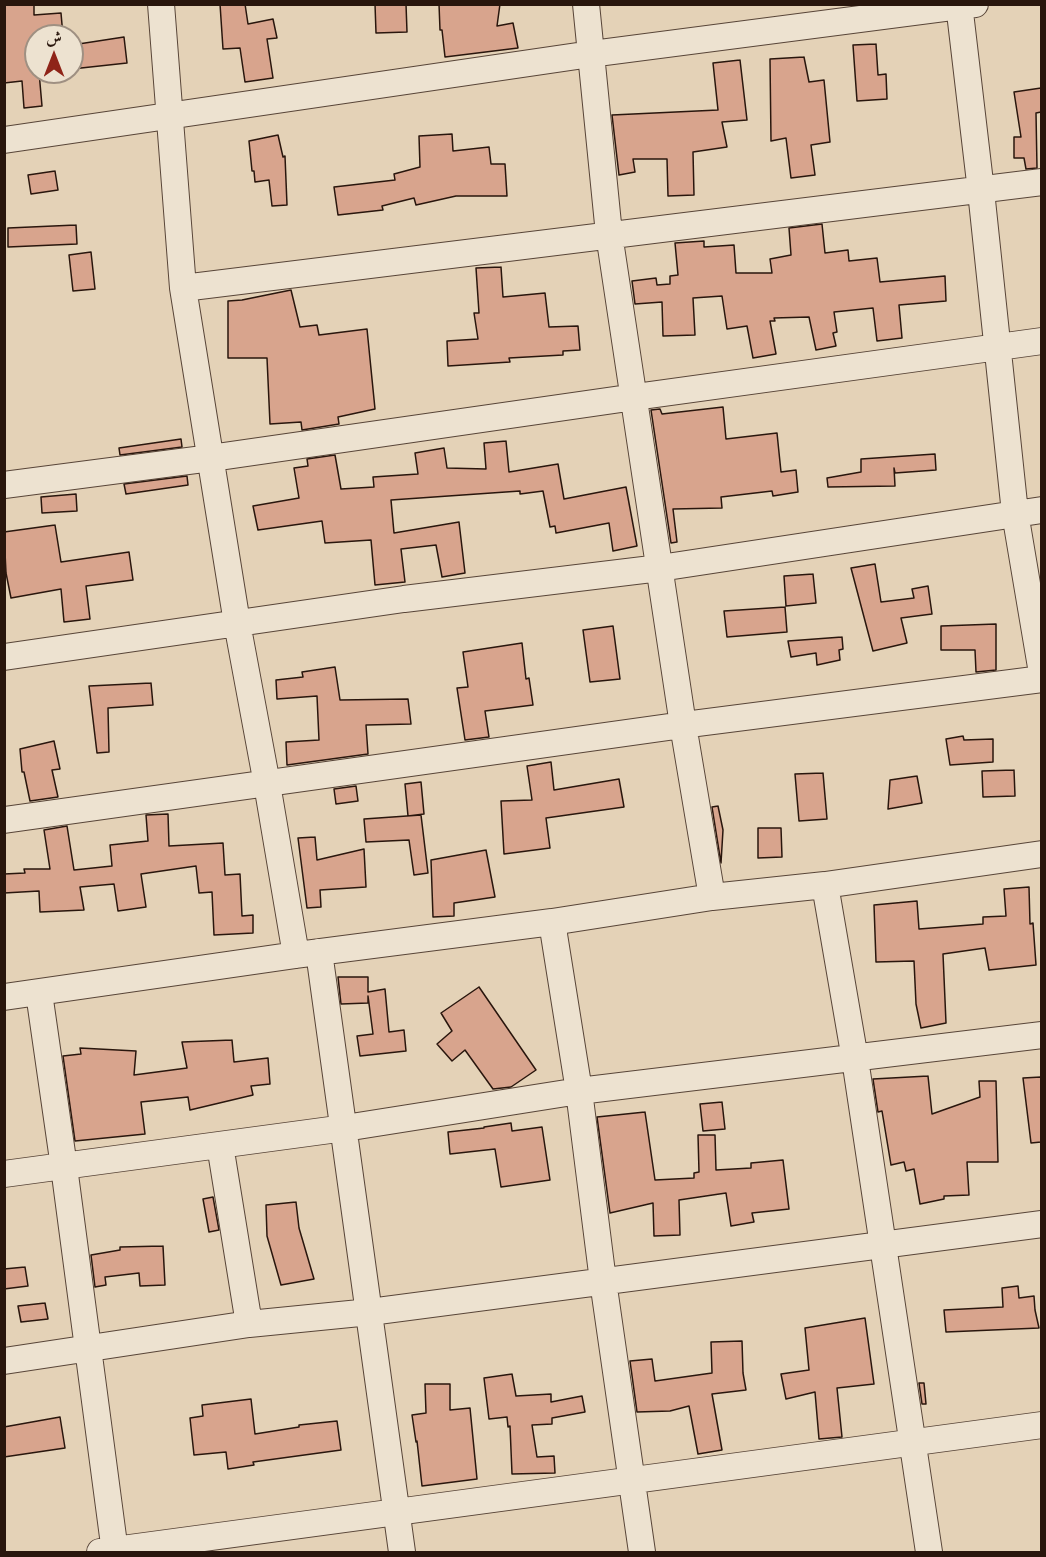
<!DOCTYPE html>
<meta charset="utf-8">
<style>
body{margin:0}
#map{position:relative;width:1046px;height:1557px;overflow:hidden;background:#e4d2b7;font-family:"IM FELL French Canon",Amiri,serif}
canvas{display:block}
.frame{position:absolute;inset:0;border:6px solid #29160d;pointer-events:none}
.north{position:absolute;left:24px;top:24px;width:60px;height:60px;box-sizing:border-box;background:#ede2d0;border:2px solid #9f9082;border-radius:50%;rotate:0deg;font-size:16px;font-weight:700;line-height:24px;text-align:center;color:#29160d}
.north::after{content:'';display:block;margin:auto;width:21px;height:27px;background:#8f2418;clip-path:polygon(50% 0,100% 100%,50% 72%,0 100%)}
</style>
<div id="map">
<canvas width="1046" height="1557"></canvas>
<div class="frame"></div>
<div class="north">ش</div>
</div>
<script>
const g = document.querySelector('canvas').getContext('2d');
g.lineJoin = 'round';
function fill(path, color) {
  g.fillStyle = color;
  g.fill(path, 'evenodd');
}
function shape(rows) {
  const path = new Path2D();
  for (const r of rows) {
    path.moveTo(r[0], r[1]);
    for (let i = 2; i < r.length; i += 2) path.lineTo(r[i], r[i + 1]);
  }
  return path;
}
function stroke(path, color, width, dash) {
  g.strokeStyle = color;
  g.lineWidth = width;
  g.lineCap = dash ? 'butt' : 'round';
  g.setLineDash(dash || []);
  g.stroke(path);
}
const building = shape([
 [4,4,34,4,34,15,61,13,63,36,36,36,36,72,39,72,42,106,24,108,22,81,4,83,4,4],
 [220,4,245,4,248,24,273,19,277,38,267,39,273,78,245,82,240,48,223,49,220,4],
 [375,4,406,4,407,32,376,33,375,4],
 [439,4,500,4,497,26,513,23,518,48,445,57,442,30,440,30,439,4],
 [124,37,127,63,72,69,72,45,124,37],
 [876,44,878,75,886,74,887,99,857,101,853,45,876,44],
 [804,57,809,82,824,80,830,142,811,145,815,175,791,178,786,138,771,141,770,59,804,57],
 [740,60,747,120,722,122,727,147,693,152,694,195,668,196,667,159,633,159,635,172,619,175,612,115,718,110,713,63,740,60],
 [1041,88,1041,112,1036,113,1037,168,1026,169,1024,158,1014,158,1014,137,1021,137,1014,92,1041,88],
 [452,134,453,151,489,147,491,164,505,164,507,196,456,196,416,205,414,198,382,206,383,210,338,215,334,187,395,180,394,174,420,167,419,136,452,134],
 [278,135,283,157,285,156,287,205,272,206,269,180,255,182,254,171,252,171,249,141,278,135],
 [55,171,58,190,31,194,28,175,55,171],
 [822,224,825,253,848,250,849,261,877,258,880,282,945,276,946,301,899,305,902,338,877,341,873,308,834,312,837,332,833,333,836,346,816,350,809,317,774,318,775,321,770,321,776,354,753,358,747,326,727,329,722,296,693,298,695,335,663,336,662,302,635,304,632,281,656,278,657,285,670,284,670,276,678,275,675,243,704,241,704,247,734,245,736,273,772,273,770,259,791,255,789,228,822,224],
 [76,225,77,244,8,247,8,228,76,225],
 [91,252,95,289,73,291,69,255,91,252],
 [501,267,503,297,545,293,549,327,578,326,580,350,563,351,563,355,509,358,510,362,448,366,447,341,478,339,474,313,479,313,476,268,501,267],
 [291,290,300,327,317,325,319,335,367,329,375,409,338,417,339,424,302,430,301,422,270,424,267,358,228,358,228,301,242,300,291,290],
 [723,407,726,439,777,433,781,472,796,470,798,492,773,496,772,491,721,497,722,508,673,509,677,542,671,543,651,410,660,409,662,414,723,407],
 [181,439,182,447,120,455,119,448,181,439],
 [506,441,509,472,558,464,564,499,626,487,637,546,613,551,609,523,556,533,555,526,550,527,543,491,520,494,520,491,391,500,394,533,459,522,465,573,442,577,436,545,401,549,405,582,375,585,371,540,325,543,322,521,258,530,253,506,299,498,294,468,308,466,307,459,335,455,341,489,374,487,373,477,418,474,415,453,444,448,447,468,486,469,484,443,506,441],
 [935,454,936,470,895,473,894,468,895,486,828,487,827,478,861,472,861,459,935,454],
 [187,476,188,485,126,494,124,484,187,476],
 [76,494,77,511,42,513,41,497,76,494],
 [55,525,61,562,129,552,133,580,86,586,90,619,64,622,61,589,11,598,6,573,4,532,55,525],
 [875,564,881,602,914,598,912,589,928,586,932,614,901,618,907,643,873,651,851,568,875,564],
 [813,574,816,603,786,606,784,576,813,574],
 [785,607,787,632,727,637,724,611,785,607],
 [996,624,996,670,976,672,975,650,941,650,941,626,996,624],
 [613,626,620,679,590,682,583,630,613,626],
 [842,637,843,649,839,650,840,660,817,665,816,653,791,657,788,641,842,637],
 [522,643,526,679,529,678,533,705,485,711,489,737,465,740,457,688,468,687,463,652,522,643],
 [335,667,340,700,408,699,411,724,366,725,368,754,287,765,286,742,319,740,317,696,277,699,276,680,303,677,302,672,335,667],
 [151,683,153,705,108,708,109,752,97,753,89,686,151,683],
 [963,736,964,740,993,739,993,762,950,765,946,739,963,736],
 [54,741,60,769,52,770,58,797,30,801,24,772,22,772,20,749,54,741],
 [551,762,554,790,619,779,624,807,546,818,550,848,504,854,501,801,532,800,527,766,551,762],
 [1014,770,1015,796,983,797,982,771,1014,770],
 [823,773,827,819,799,821,795,774,823,773],
 [917,776,922,803,888,809,890,780,917,776],
 [421,782,424,814,408,816,405,784,421,782],
 [356,786,358,801,336,804,334,789,356,786],
 [718,806,723,830,721,863,712,807,718,806],
 [168,814,169,846,223,843,225,875,240,874,242,916,253,915,253,933,214,935,212,892,199,893,196,866,141,874,146,907,118,911,114,884,80,887,84,910,40,912,39,891,4,893,4,874,25,873,24,869,50,869,44,830,67,826,74,870,112,866,110,845,148,841,146,815,168,814],
 [421,815,428,873,414,875,409,840,366,842,364,819,421,815],
 [758,828,781,828,782,857,758,858,758,828],
 [315,837,317,860,364,849,366,887,320,890,321,907,307,908,298,838,315,837],
 [486,850,495,897,454,903,454,916,433,917,431,860,486,850],
 [1029,887,1030,924,1033,923,1036,965,989,970,985,948,943,954,946,1023,921,1028,916,1004,914,961,876,962,874,905,917,901,919,929,983,924,983,917,1006,916,1004,889,1029,887],
 [338,977,368,977,368,992,385,989,389,1032,404,1030,406,1051,360,1056,357,1036,373,1034,368,996,368,1003,341,1004,338,977],
 [479,987,536,1070,511,1087,493,1089,465,1050,452,1061,437,1044,452,1031,441,1013,479,987],
 [232,1040,234,1062,268,1058,270,1084,251,1086,253,1095,190,1110,188,1097,141,1102,145,1134,75,1141,63,1056,81,1054,80,1048,136,1051,134,1075,187,1068,182,1042,232,1040],
 [928,1076,932,1114,980,1097,979,1081,996,1081,998,1162,967,1162,969,1195,944,1196,944,1199,920,1204,914,1169,906,1171,904,1162,891,1165,882,1111,878,1112,873,1079,928,1076],
 [1041,1077,1041,1142,1031,1143,1023,1078,1041,1077],
 [722,1102,725,1129,703,1131,700,1104,722,1102],
 [645,1112,655,1180,694,1178,694,1173,699,1172,698,1135,715,1135,716,1170,751,1168,751,1163,783,1160,789,1209,752,1213,754,1222,731,1226,726,1193,679,1200,680,1235,654,1236,653,1203,610,1213,597,1117,645,1112],
 [511,1123,512,1131,542,1127,550,1180,501,1187,495,1149,450,1154,448,1132,484,1128,484,1127,511,1123],
 [213,1197,219,1230,209,1232,203,1199,213,1197],
 [296,1202,299,1228,314,1279,281,1285,267,1236,266,1205,296,1202],
 [163,1246,165,1285,140,1286,139,1273,105,1277,106,1285,95,1287,91,1255,120,1250,120,1247,163,1246],
 [25,1267,28,1286,4,1289,4,1269,25,1267],
 [1018,1286,1019,1298,1034,1296,1035,1310,1039,1328,946,1332,944,1310,1003,1307,1002,1288,1018,1286],
 [45,1303,48,1319,21,1322,18,1306,45,1303],
 [865,1318,874,1384,837,1388,842,1437,819,1439,815,1392,786,1399,781,1374,809,1370,805,1328,865,1318],
 [742,1341,743,1373,746,1390,712,1394,722,1450,698,1454,689,1406,670,1411,637,1412,630,1361,652,1359,655,1381,712,1373,711,1342,742,1341],
 [512,1374,516,1396,551,1394,551,1402,582,1396,585,1412,552,1418,552,1424,532,1425,537,1457,554,1456,555,1473,512,1474,510,1426,508,1427,507,1417,489,1419,484,1378,512,1374],
 [919,1383,924,1383,926,1404,922,1404,919,1383],
 [425,1384,450,1384,450,1410,470,1408,477,1479,422,1486,417,1441,416,1442,412,1415,426,1413,425,1384],
 [251,1399,255,1434,299,1427,299,1425,337,1421,341,1450,253,1462,254,1465,228,1469,226,1452,194,1455,190,1418,203,1416,202,1405,251,1399],
 [60,1417,65,1448,4,1457,4,1427,60,1417]
]);
const minor = shape([
 [161,4,183,288,237,623,267,784,296,955],
 [586,4,609,234,683,725,712,897],
 [959,4,981,191,1015,513,1042,673],
 [4,140,591,54,975,4],
 [183,288,1042,182],
 [4,485,211,458,635,397,1042,341],
 [4,657,404,599,660,568,1042,510],
 [4,820,683,725,1042,679],
 [825,885,855,1059,929,1552],
 [552,922,579,1091,603,1281,642,1552],
 [319,952,402,1552],
 [39,993,64,1167,115,1552],
 [4,997,296,955,552,922,712,897,825,885,1042,854],
 [220,1145,249,1324],
 [4,1174,345,1128,579,1091,1042,1035],
 [4,1361,249,1324,370,1312,1042,1224],
 [100,1552,1042,1425]
]);
fill(building, '#d8a48d');
stroke(building, '#29160d', 1.5);
stroke(minor, '#584538', 28);
stroke(minor, '#ede2d0', 26);
</script>
